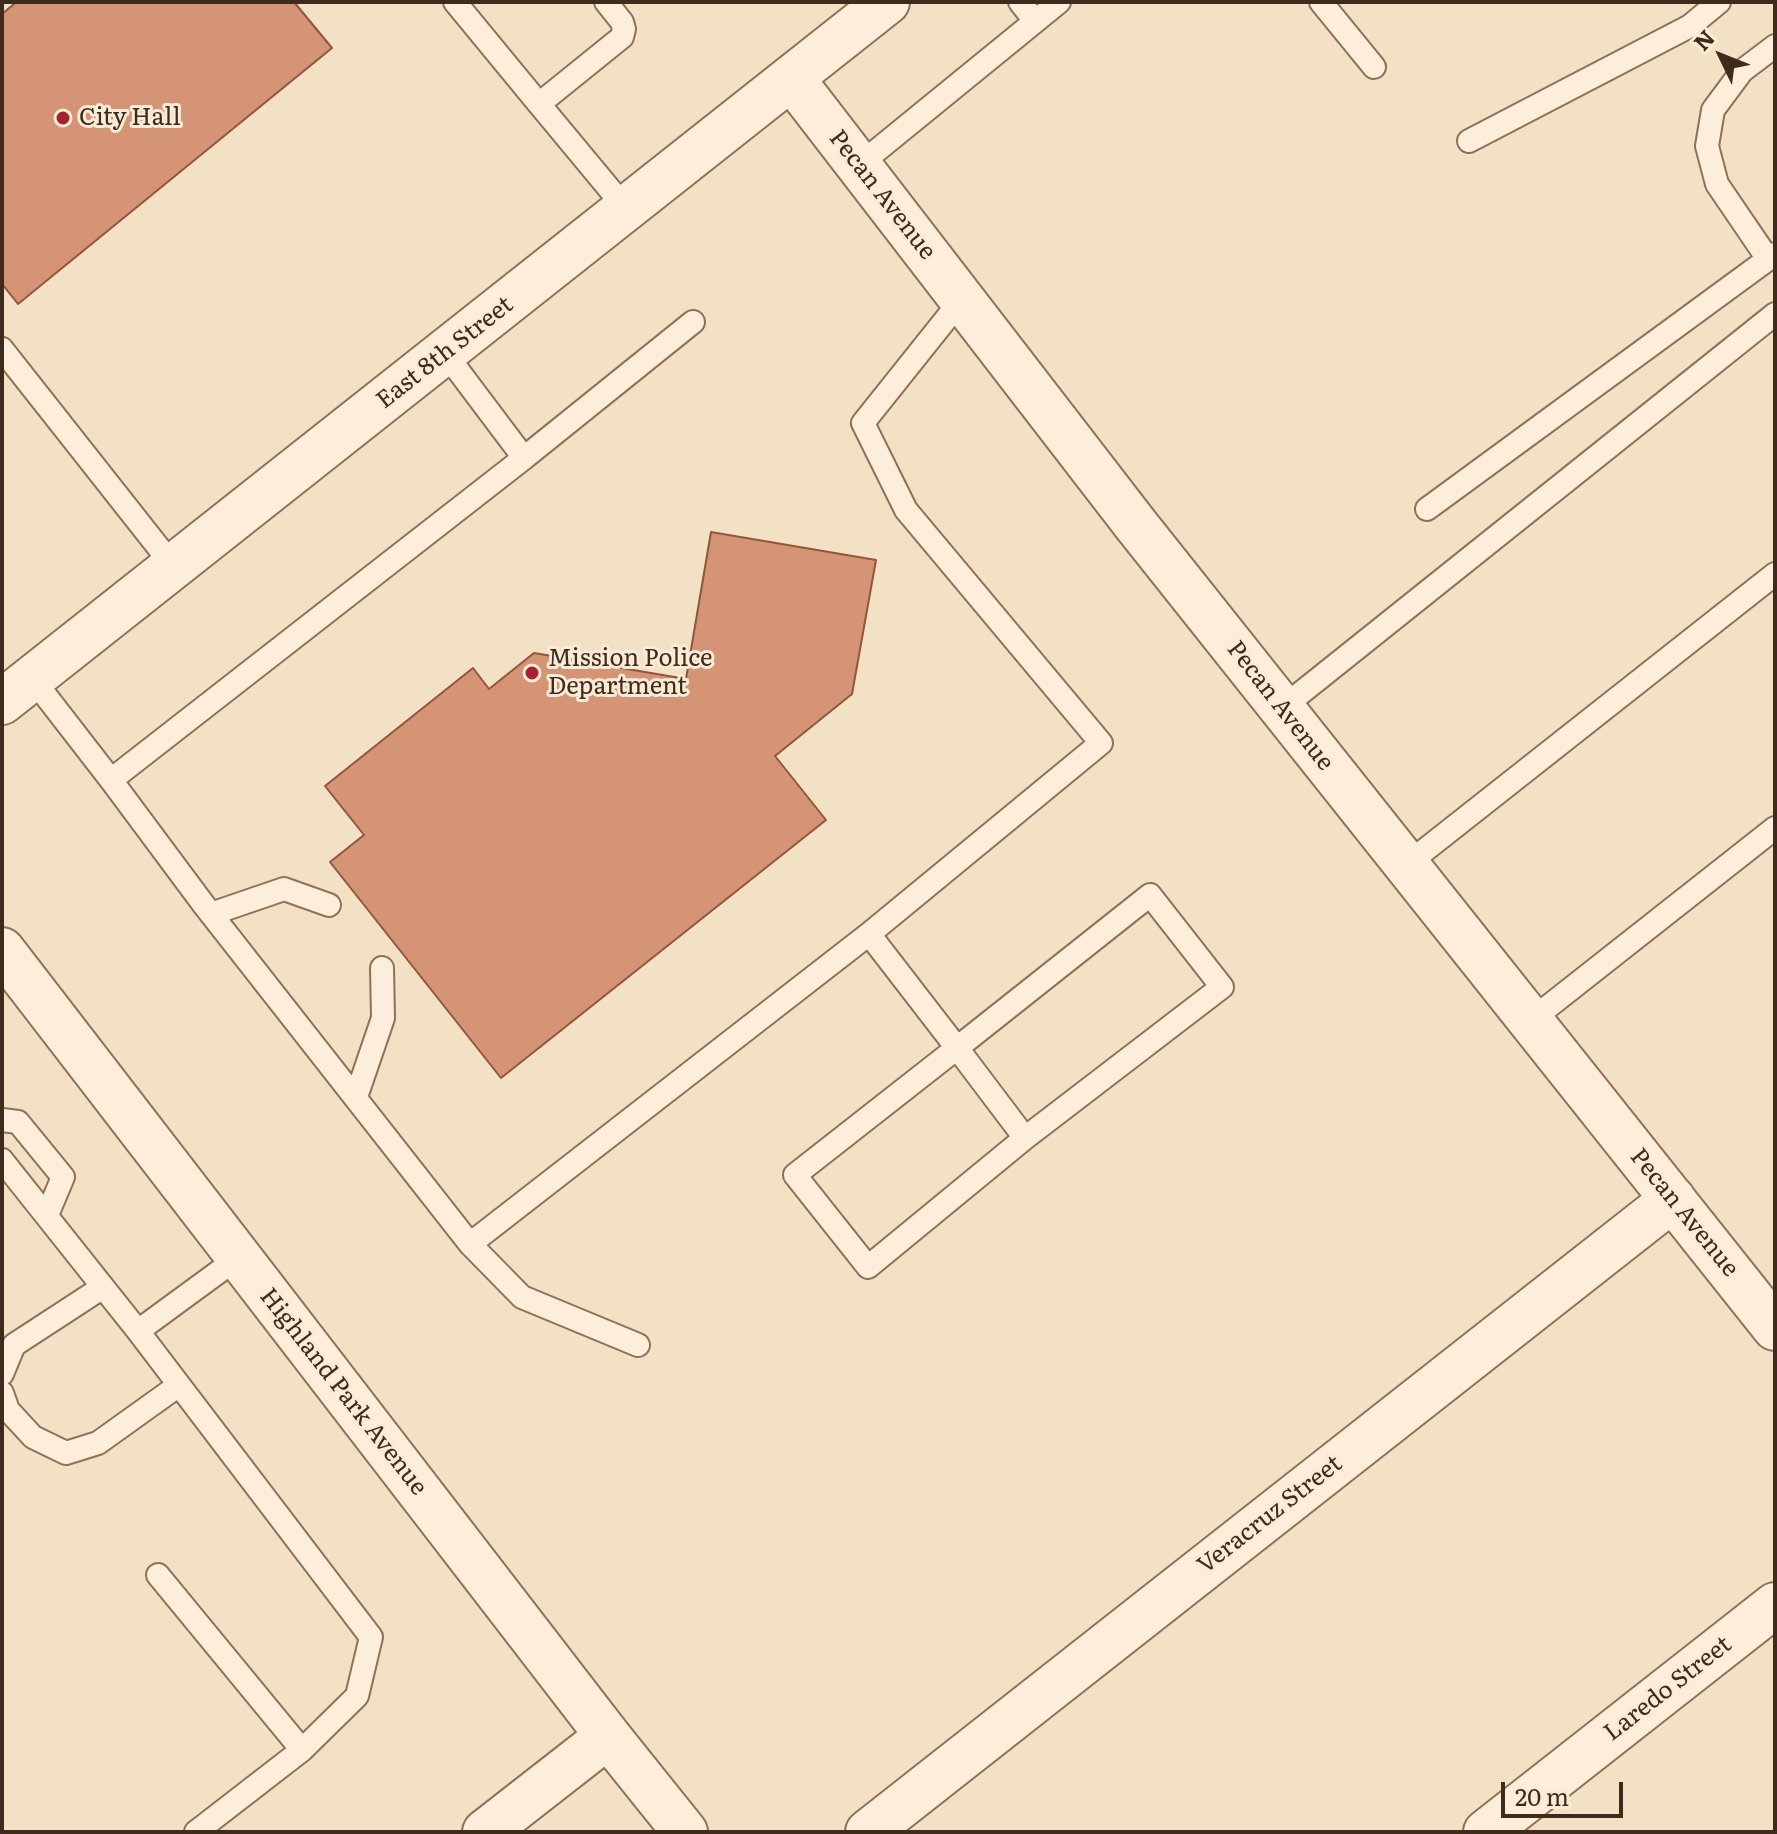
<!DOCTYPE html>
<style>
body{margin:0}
#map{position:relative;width:1777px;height:1834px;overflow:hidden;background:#f3e1c5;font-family:Literata,serif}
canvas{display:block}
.frame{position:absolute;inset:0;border:4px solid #3f2a1e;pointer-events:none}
.north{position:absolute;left:1681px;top:16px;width:80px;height:80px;-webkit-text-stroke:6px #f9ebd5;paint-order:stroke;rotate:313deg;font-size:22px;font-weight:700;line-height:32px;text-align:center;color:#3f2a1e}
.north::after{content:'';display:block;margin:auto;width:28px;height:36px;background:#3f2a1e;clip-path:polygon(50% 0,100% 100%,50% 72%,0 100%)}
.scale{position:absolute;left:1501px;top:1782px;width:122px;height:36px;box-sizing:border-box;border:4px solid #3f2a1e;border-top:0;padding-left:10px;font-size:24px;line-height:28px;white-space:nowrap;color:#3f2a1e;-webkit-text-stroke:6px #f9ebd5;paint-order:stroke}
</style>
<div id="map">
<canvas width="1777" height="1834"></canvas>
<div class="frame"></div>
<div class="north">N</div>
<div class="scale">20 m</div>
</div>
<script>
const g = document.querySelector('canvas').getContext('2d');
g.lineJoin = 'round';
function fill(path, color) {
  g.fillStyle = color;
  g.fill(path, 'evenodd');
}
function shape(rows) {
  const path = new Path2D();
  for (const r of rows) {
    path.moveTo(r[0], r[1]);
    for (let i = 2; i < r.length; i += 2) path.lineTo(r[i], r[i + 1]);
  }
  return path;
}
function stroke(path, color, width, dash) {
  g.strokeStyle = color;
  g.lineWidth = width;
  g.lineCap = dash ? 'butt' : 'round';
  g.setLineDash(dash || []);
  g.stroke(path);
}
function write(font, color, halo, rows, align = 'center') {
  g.font = font + ' Literata,serif';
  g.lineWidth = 6;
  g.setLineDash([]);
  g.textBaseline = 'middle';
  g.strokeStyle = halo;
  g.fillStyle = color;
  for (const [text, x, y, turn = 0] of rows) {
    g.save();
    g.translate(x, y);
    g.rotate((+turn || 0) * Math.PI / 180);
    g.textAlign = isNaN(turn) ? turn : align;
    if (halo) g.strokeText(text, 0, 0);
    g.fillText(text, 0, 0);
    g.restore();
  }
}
const building = shape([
 [12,2,294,2,332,48,18,304,2,284,2,14,14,4,12,2],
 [711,532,876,560,852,694,775,756,826,820,501,1078,330,862,364,835,325,786,473,668,489,689,534,653,686,679,711,532]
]);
const lane = shape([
 [455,2,539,104,622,37,624,29,622,22,606,2],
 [1020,2,1035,21],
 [1321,2,1374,67],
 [539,104,627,210],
 [1469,141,1690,26,1719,2],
 [859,165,1059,2],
 [1768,259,1717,184,1707,146,1713,110,1742,71,1775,46],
 [2,349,174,567],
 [445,353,524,458,693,322],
 [524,458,111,780,204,905,470,1244,869,934,957,1048,795,1175,868,1267,1025,1138,1222,987,1150,895,957,1048,1025,1138],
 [1427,509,1775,254],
 [32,678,111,780],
 [1282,708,1775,314],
 [1406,865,1775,574],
 [211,914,284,889,329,905],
 [869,934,1101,743,906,510,863,423,962,299],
 [1530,1021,1775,828],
 [356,1097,383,1018,382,968],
 [2,1120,18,1122,63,1177,47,1215],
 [2,1160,138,1331,371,1637,357,1696,302,1750,196,1832],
 [470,1244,522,1297,638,1345],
 [138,1331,239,1257],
 [2,1374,14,1345,103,1287],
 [2,1393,8,1410,33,1437,66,1453,98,1443,179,1385],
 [158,1575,302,1750]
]);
const street = shape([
 [792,79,1136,525,1775,1328],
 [2,702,887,2],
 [2,950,608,1736,685,1832],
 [485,1832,608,1736],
 [868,1832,1673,1199],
 [1486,1832,1775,1605]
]);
const markers = [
 [63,118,8,"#a72130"],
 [532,673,8,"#a72130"]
];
const poiNames = [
 ["City Hall",79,118],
 ["Mission Police",548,659],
 ["Department",548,687]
];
const streetNames = [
 ["Pecan Avenue",882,195,52],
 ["East 8th Street",445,353,-38],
 ["Pecan Avenue",1280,706,52],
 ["Pecan Avenue",1684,1213,51],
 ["Highland Park Avenue",343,1392,52],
 ["Veracruz Street",1270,1515,-38],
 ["Laredo Street",1668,1689,-38]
];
fill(building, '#d59476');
stroke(building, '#93553b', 2);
stroke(lane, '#917058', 26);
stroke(street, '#917058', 48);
stroke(lane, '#fceeda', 22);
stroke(street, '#fceeda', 44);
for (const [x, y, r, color] of markers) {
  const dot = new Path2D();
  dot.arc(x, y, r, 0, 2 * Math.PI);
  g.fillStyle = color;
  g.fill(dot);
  stroke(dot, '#f9ebd5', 3);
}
write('24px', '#3f2a1e', '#f9ebd5', poiNames, 'left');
write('24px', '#3f2a1e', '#f9ebd5', streetNames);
</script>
